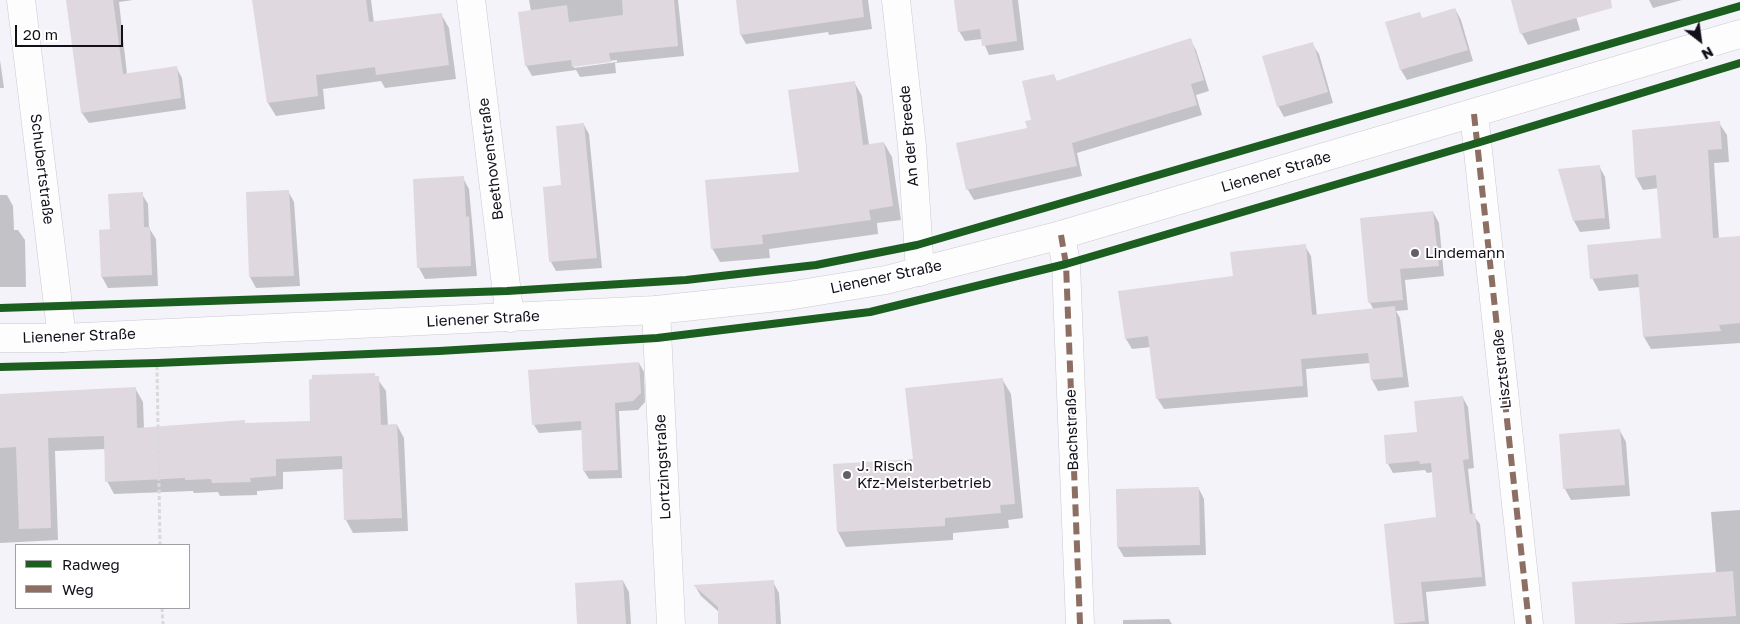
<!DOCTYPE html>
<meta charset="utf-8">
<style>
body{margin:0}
#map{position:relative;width:1740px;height:624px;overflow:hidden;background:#f4f3f9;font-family:"Golos Text",sans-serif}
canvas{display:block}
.legend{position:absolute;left:15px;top:544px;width:175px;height:65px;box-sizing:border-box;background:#fff;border:1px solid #a19fa3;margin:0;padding:6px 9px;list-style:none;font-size:15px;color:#14101a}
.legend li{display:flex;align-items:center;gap:10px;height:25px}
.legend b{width:25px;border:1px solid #a19fa3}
.north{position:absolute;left:1675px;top:15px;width:50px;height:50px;-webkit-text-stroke:4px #fff;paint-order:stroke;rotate:150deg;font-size:14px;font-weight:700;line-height:20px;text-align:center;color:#14101a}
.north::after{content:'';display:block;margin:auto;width:18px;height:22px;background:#14101a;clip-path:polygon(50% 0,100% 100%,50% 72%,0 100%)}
.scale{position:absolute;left:15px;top:25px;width:108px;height:22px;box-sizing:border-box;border:2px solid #14101a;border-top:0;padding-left:6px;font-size:15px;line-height:18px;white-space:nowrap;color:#14101a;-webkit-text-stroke:4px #fff;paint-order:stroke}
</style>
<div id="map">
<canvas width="1740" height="624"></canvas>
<ul class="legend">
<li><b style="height:6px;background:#1b5e20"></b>Radweg</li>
<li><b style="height:6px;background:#8d6e63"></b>Weg</li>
</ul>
<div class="north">N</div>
<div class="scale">20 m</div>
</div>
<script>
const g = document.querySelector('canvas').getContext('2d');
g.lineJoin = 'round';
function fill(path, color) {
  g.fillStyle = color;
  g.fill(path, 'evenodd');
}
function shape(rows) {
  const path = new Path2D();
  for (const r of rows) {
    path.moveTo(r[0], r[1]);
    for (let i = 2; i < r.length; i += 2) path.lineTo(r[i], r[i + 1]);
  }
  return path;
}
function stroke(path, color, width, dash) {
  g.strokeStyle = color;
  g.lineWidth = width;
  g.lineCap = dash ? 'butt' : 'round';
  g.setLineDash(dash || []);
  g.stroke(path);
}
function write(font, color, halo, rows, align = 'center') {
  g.font = font + ' "Golos Text",sans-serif';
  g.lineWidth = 4;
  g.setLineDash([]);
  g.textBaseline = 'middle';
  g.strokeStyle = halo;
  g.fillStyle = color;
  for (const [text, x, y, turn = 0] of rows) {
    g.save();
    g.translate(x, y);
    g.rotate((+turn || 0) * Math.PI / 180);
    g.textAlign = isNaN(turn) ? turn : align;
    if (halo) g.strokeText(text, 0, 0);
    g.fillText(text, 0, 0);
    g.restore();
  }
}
const shadow = shape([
 [67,0,133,0,119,2,127,74,176,67,182,78,186,109,89,123,82,113],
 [254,0,371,0,374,23,441,14,449,28,456,79,385,88,381,81,323,89,325,109,276,116,268,103],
 [529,0,678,0,684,56,615,63,616,73,580,77,576,70,532,76,526,65,531,11],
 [617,60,617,62,574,68,574,65],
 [737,0,868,0,872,29,829,35,828,32,746,44,741,35],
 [957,0,1018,0,1024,50,989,55,982,39,965,41,959,31],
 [1512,0,1571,0,1580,30,1528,45,1522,34],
 [1649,0,1682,0,1653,8],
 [1455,9,1461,20,1473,61,1407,80,1401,70,1422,19],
 [1190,39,1196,50,1209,91,1196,95,1202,115,1077,153,1082,176,974,200,968,190,958,144,1028,129,1054,75,1057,82],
 [1312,44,1319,54,1333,103,1284,117,1278,106],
 [0,60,4,88,0,88],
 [854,82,862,96,869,145,884,143,892,157,901,220,877,223,878,234,769,249,770,258,720,262,712,248,801,173],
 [1719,123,1727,135,1729,162,1714,163,1719,239,1740,237,1740,343,1651,349,1644,337,1640,287,1599,291,1592,278,1662,239,1659,188,1643,190,1636,177],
 [584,125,589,134,602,268,556,271,551,262,562,187],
 [1599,166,1605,177,1610,229,1580,232,1574,221,1560,170],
 [463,178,469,189,477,276,425,279,419,268,415,180],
 [288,191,294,202,300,286,256,288,250,277],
 [142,194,148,204,149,228,156,239,158,286,108,288,102,277,100,231,111,231],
 [0,195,7,195,13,206,14,230,18,230,25,240,26,287,0,287],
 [1433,212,1439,223,1444,276,1405,280,1408,310,1396,311,1400,318,1409,387,1378,391,1372,380,1370,363,1306,369,1308,397,1164,409,1157,398,1151,347,1132,349,1126,339,1234,277,1305,246,1311,256,1317,316,1374,310,1370,303],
 [639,363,644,372,645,402,638,410,619,411,622,478,589,479,584,471,583,430,539,433,534,425],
 [374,374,386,391,388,426,397,425,404,438,408,531,353,533,346,520,344,469,283,472,283,489,257,491,257,495,220,496,218,492,194,493,193,491,114,494,107,481,106,449,55,451,58,540,0,543,0,395,135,388,143,402,144,429,244,422,246,424,312,423],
 [1002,379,1011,394,1023,518,1008,520,1009,528,953,533,953,540,846,547,838,532,834,465,914,460],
 [1463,398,1468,407,1474,468,1468,469,1473,515,1480,524,1486,586,1426,592,1429,624,1395,624,1385,525,1437,518,1433,472,1427,473,1425,470,1393,473,1388,464,1419,433],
 [1620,431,1626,442,1630,496,1571,500,1565,489,1561,435],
 [1199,489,1204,499,1206,555,1124,557,1118,547],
 [1740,510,1740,624,1576,624,1716,574,1711,512],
 [623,581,629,592,631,624,578,624],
 [773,582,779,593,781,624,720,624,719,612,701,596,695,586],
 [1169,619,1172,624,1123,624,1123,620]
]);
const building = shape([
 [66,0,113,0,123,74,177,66,181,98,81,113],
 [252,0,366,0,369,22,442,13,449,65,376,75,375,67,316,75,318,96,267,103],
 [622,0,674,0,678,46,609,53,611,62,572,67,571,60,525,66,518,12,567,5,569,22,623,15],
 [736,0,862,0,864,17,740,35],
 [954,0,1012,0,1017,41,982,46,980,29,958,32],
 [1511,0,1611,0,1612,8,1520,34],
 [1455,8,1468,50,1400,70,1385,22,1420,12,1422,18],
 [1191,38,1204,80,1191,84,1197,105,1072,143,1077,166,966,190,956,143,1027,128,1025,121,1031,120,1022,81,1054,74,1056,81],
 [1313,42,1328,92,1277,107,1262,56],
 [855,81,863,145,884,142,893,206,869,210,871,220,762,235,763,244,711,249,705,180,799,172,788,90],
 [1720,121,1722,149,1708,150,1713,238,1740,236,1740,323,1719,325,1721,331,1643,337,1638,274,1590,279,1587,245,1661,238,1656,175,1635,178,1632,130],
 [584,123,597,258,549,262,543,187,561,185,556,126],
 [1600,165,1605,218,1573,221,1558,169],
 [464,176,466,217,469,216,471,266,417,268,413,179],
 [289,190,294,276,249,277,246,192],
 [143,192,144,227,150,227,152,275,101,277,99,230,110,229,108,194],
 [1433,211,1439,266,1400,269,1403,300,1368,303,1360,218],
 [1306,244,1312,315,1395,306,1403,377,1371,380,1368,353,1301,359,1303,386,1156,399,1148,336,1125,339,1118,291,1233,276,1230,252],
 [639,362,641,393,633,401,615,403,618,470,583,471,581,421,532,425,528,370],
 [375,373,375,376,379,376,381,425,397,424,402,518,344,520,342,456,276,459,276,476,250,478,251,482,212,483,211,479,185,480,185,478,105,482,104,436,48,438,51,528,19,529,16,447,0,448,0,394,136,387,137,428,245,420,245,423,310,421,309,380,312,379,312,375],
 [1003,378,1015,504,1000,505,1001,513,945,518,945,526,837,532,833,464,913,459,905,388],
 [1463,396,1469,459,1463,460,1470,514,1475,513,1482,577,1421,582,1425,621,1394,624,1384,524,1436,517,1431,463,1420,464,1419,461,1386,464,1384,435,1417,432,1414,401],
 [1620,429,1625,485,1563,489,1559,434],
 [1199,487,1200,545,1117,547,1116,489],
 [1733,571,1736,616,1612,624,1575,624,1572,582],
 [623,580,626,624,577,624,575,583],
 [774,580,776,624,718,624,718,607,693,585]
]);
const path = shape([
 [157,366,160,545],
 [162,608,163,624]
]);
const minor = shape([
 [21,0,62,338],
 [471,0,510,318],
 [896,0,912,146,920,272],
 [1474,114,1529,624],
 [1061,235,1066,264,1080,624],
 [656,310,671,624]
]);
const tertiary = shape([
 [0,338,62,338,656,310,788,296,886,280,1061,235,1740,34]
]);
const quiet = shape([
 [1474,114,1529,624],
 [1061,235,1066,264,1080,624]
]);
const cycleway = shape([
 [0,308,507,291,686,280,816,265,917,245,1740,6],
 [0,367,157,363,439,351,657,338,870,312,1066,264,1477,143,1740,63]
]);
const markers = [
 [1415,253,5,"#625f68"],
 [847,475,5,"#625f68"]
];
const streetNames = [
 ["An der Breede",909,136,-95],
 ["Beethovenstraße",491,159,-97],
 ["Schubertstraße",42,169,83],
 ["Lienener Straße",1276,172,-16],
 ["Lienener Straße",886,277,-12],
 ["Lienener Straße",483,319,-3],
 ["Lienener Straße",79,336,-2],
 ["Lisztstraße",1502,369,-96],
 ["Bachstraße",1072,430,-92],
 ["Lortzingstraße",663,467,-93]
];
const poiNames = [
 ["Lindemann",1425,253],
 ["J. Risch",857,466],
 ["Kfz-Meisterbetrieb",857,483]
];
fill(shadow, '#0003');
fill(building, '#dfd8de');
stroke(minor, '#cbc9d1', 29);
stroke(tertiary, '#cbc9d1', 29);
stroke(path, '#d9d9da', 3, [4, 2.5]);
stroke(minor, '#fdfdfe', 28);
stroke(tertiary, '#fdfdfe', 28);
stroke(quiet, '#8d6e63', 6, [12, 6]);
stroke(cycleway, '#1b5e20', 8);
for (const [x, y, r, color] of markers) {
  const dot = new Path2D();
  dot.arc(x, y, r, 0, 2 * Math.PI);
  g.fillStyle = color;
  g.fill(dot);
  stroke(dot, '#fff', 2);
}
write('15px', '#14101a', '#fff', streetNames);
write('15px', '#14101a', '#fff', poiNames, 'left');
</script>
